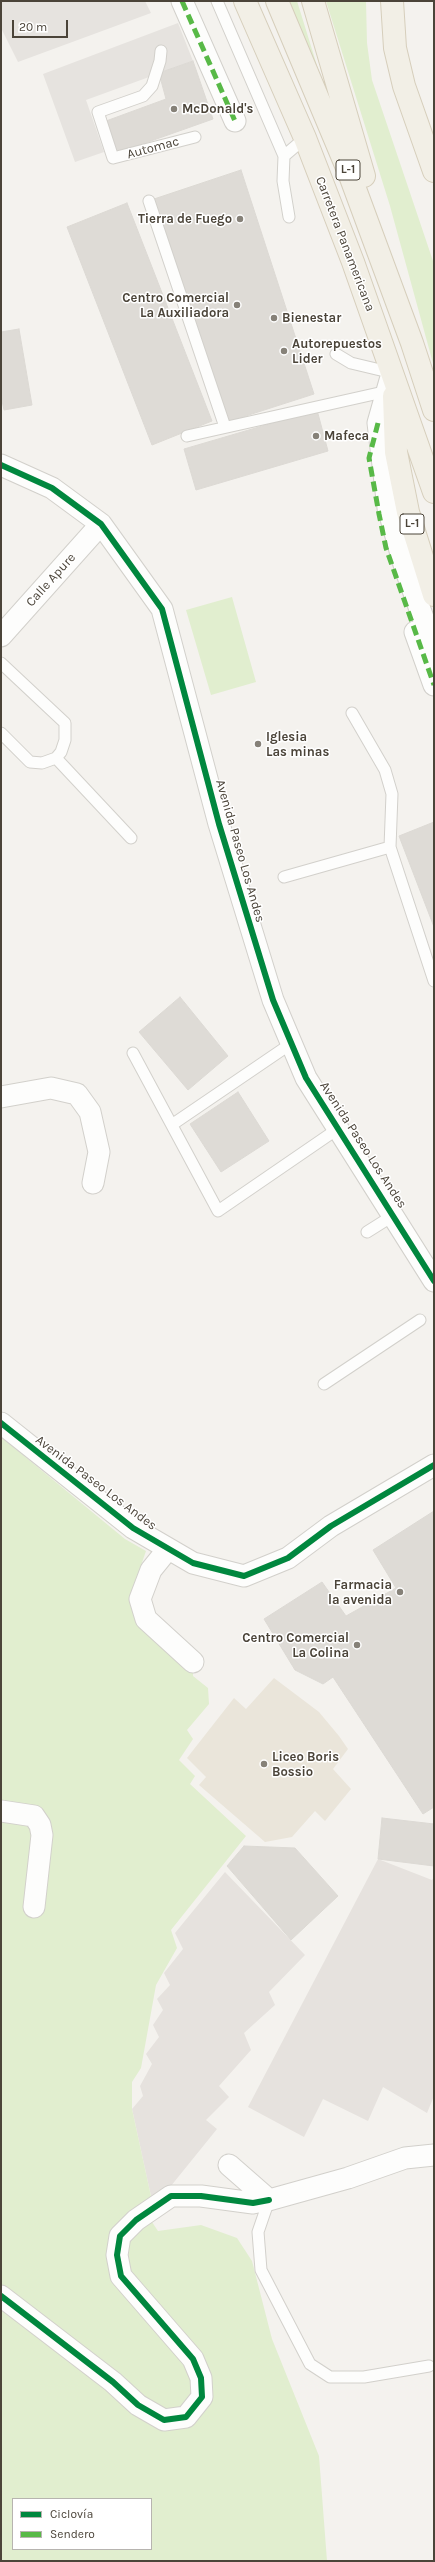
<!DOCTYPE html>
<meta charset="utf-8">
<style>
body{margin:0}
#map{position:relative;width:435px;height:2562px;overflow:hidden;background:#f4f2ee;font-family:Karla,sans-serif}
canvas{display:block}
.frame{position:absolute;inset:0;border:2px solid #4b4439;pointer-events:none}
.legend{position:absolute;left:12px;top:2498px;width:140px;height:52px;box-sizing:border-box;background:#fff;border:1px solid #b7b4b0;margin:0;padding:5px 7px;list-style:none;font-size:12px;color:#4b4439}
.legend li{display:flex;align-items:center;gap:8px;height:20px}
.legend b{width:20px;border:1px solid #b7b4b0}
.scale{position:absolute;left:12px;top:20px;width:56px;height:18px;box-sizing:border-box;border:2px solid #4b4439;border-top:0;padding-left:5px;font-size:12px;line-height:14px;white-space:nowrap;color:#4b4439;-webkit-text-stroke:3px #fff;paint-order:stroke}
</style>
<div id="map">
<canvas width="435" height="2562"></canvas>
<div class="frame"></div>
<ul class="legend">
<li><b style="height:5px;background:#00873e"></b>Ciclovía</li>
<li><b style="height:5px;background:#58b947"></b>Sendero</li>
</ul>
<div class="scale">20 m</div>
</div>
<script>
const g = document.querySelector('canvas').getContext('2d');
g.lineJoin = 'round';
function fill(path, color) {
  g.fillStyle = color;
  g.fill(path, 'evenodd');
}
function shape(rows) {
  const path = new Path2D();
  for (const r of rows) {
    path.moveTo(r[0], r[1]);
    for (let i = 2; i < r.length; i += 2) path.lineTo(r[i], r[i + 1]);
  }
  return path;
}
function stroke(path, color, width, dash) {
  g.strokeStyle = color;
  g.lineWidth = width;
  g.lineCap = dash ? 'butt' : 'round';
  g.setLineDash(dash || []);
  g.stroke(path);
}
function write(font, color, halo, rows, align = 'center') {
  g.font = font + ' Karla,sans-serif';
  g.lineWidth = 3;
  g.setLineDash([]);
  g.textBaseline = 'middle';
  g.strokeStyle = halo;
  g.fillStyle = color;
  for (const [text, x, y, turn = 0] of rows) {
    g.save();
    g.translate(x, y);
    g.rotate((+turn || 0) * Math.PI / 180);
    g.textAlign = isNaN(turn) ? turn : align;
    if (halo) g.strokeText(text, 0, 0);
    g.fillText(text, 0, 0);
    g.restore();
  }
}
const industrial = shape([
 [378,1859,432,1880,434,1877,434,2096,427,2113,383,2087,368,2121,323,2099,304,2137,248,2107],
 [225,1872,305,1955,269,1992,275,2005,244,2033,251,2050,219,2086,229,2097,206,2120,217,2129,162,2197,152,2201,132,2109,143,2096,140,2086,152,2064,146,2054,159,2037,153,2025,163,2010,157,1999,170,1985,164,1973,183,1949,175,1933]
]);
const education = shape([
 [274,1678,319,1712,339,1736,348,1749,333,1769,351,1789,325,1821,315,1811,292,1837,265,1842,199,1785,206,1777,187,1758,234,1698,246,1709]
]);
const green = shape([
 [288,1,297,1,328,101],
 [326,1,366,1,367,43,372,80,434,264,434,367,390,206],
 [232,597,256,682,211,695,186,610],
 [1,1437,125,1539,146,1551,135,1583,140,1599,193,1662,193,1676,208,1688,209,1704,187,1730,193,1739,179,1760,195,1776,190,1784,246,1836,171,1930,177,1948,156,1985,141,2068,132,2082,132,2109,152,2201,144,2210,158,2231,201,2225,237,2238,252,2261,272,2339,319,2456,327,2561,1,2561],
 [13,2499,151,2499,151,2549,13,2549]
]);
const parking = shape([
 [1,1,145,1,151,13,18,62,1,28],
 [178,23,193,61,86,100,104,152,75,162,43,74]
]);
const building = shape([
 [193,61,213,119,117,153,106,121,166,99,159,73,193,61],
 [241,170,314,394,227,422,154,199,241,170],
 [127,203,212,421,152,445,67,227,127,203],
 [19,329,32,405,4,410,1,396,1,332,19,329],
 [317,410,328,451,196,490,184,449,317,410],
 [434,822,434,927,399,836,434,822],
 [180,997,228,1056,188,1090,139,1032,180,997],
 [238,1092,269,1141,221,1172,190,1124,238,1092],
 [434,1511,434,1807,423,1814,333,1677,323,1684,295,1670,264,1619,322,1582,346,1616,396,1588,373,1550,434,1511],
 [382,1818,434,1824,434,1866,378,1859,382,1818],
 [244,1846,295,1848,338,1896,291,1940,227,1866,244,1846]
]);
const lane = shape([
 [217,1,284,156,283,181,289,217],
 [161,51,160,61,152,86,143,96,98,112,113,158,195,137],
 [284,156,305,138],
 [149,201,225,427],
 [336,354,351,363,393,373],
 [187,436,388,391],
 [1,663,65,723,65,740,61,752,56,758,42,763,30,762,1,733],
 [352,713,385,770,392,794,390,847,434,981],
 [56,758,131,838],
 [284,877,390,847],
 [133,1053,218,1211,339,1128],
 [173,1124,292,1043],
 [367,1232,394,1215],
 [324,1384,420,1320],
 [269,2200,258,2232,261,2270,310,2364,330,2377,364,2377,429,2366]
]);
const street = shape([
 [182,1,235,121],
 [391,377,378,423,388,508,405,568,434,648],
 [1,465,52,488,101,524,162,609,219,824,273,1000,306,1078,434,1281],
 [415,632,434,685],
 [1,636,101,524],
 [1,1097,51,1088,77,1094,90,1112,99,1152,93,1183],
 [1,1423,133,1528,193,1563,244,1576,288,1558,331,1526,434,1465],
 [168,1549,151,1570,140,1599,146,1619,193,1662],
 [1,1811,34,1816,40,1825,42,1835,34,1907],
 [229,2165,269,2200,348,2178,405,2158,434,2155],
 [1,2296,113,2382,138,2405,164,2420,186,2417,202,2397,201,2378,193,2359,121,2276,117,2255,120,2236,136,2220,171,2196,201,2196,253,2203,269,2200]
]);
const primary = shape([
 [245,1,305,138,353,262,434,492],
 [277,1,348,170,412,343,434,410],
 [313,1,364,176],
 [392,1,395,48,404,86,434,171],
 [394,396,396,452,408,512,434,595]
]);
const quiet = shape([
 [182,1,235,121],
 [378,423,369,458,379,514,386,548,434,685]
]);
const cycleway = shape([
 [1,465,52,488,101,524,162,609,219,824,273,1000,306,1078,434,1281],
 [1,1423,133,1528,193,1563,244,1576,288,1558,331,1526,434,1465],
 [1,2296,113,2382,138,2405,164,2420,186,2417,202,2397,201,2378,193,2359,121,2276,117,2255,120,2236,136,2220,171,2196,201,2196,253,2203,269,2200]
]);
const markers = [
 [174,109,4,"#868178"],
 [240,219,4,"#868178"],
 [237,305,4,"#868178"],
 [274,318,4,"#868178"],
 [284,351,4,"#868178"],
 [316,436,4,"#868178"],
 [258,744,4,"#868178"],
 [400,1592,4,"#868178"],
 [357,1645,4,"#868178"],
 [264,1764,4,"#868178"]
];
const shields = [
 [348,170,24],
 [412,524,24]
];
const shieldNames = [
 ["L-1",348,170],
 ["L-1",412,524]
];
const poiNames = [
 ["McDonald's",182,109],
 ["Tierra de Fuego",232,219,"right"],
 ["Centro Comercial",229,298,"right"],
 ["La Auxiliadora",229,313,"right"],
 ["Bienestar",282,318],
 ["Autorepuestos",292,344],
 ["Lider",292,359],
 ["Mafeca",324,436],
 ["Iglesia",266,737],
 ["Las minas",266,752],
 ["Farmacia",392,1585,"right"],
 ["la avenida",392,1600,"right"],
 ["Centro Comercial",349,1638,"right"],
 ["La Colina",349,1653,"right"],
 ["Liceo Boris",272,1757],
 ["Bossio",272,1772]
];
const streetNames = [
 ["Automac",153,148,-15],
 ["Carretera Panamericana",345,244,69],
 ["Calle Apure",51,580,-48],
 ["Avenida Paseo Los Andes",240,851,74],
 ["Avenida Paseo Los Andes",363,1145,57],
 ["Avenida Paseo Los Andes",96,1483,37]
];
fill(industrial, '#e6e2de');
fill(education, '#eae5da');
fill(green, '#e1eecf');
fill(parking, '#e6e3df');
fill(building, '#dedbd6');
stroke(building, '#dcd9d4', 1);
stroke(lane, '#d2d0cb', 13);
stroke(street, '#d2d0cb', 23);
stroke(primary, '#d6cebb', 24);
stroke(lane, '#fdfdfc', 11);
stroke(street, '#fdfdfc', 21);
stroke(primary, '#f2efe6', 22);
stroke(quiet, '#58b947', 5, [10, 5]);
stroke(cycleway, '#00873e', 6);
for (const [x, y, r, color] of markers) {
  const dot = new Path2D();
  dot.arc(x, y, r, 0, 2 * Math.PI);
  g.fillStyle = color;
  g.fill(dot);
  stroke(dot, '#fff', 1.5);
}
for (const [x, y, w] of shields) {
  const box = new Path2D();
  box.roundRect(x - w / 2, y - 10, w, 20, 3);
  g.fillStyle = '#fff';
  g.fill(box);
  stroke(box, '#4b4439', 1);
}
write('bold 12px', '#4b4439', null, shieldNames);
write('bold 13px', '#4b4439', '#fff', poiNames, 'left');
write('13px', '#4b4439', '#fff', streetNames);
</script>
